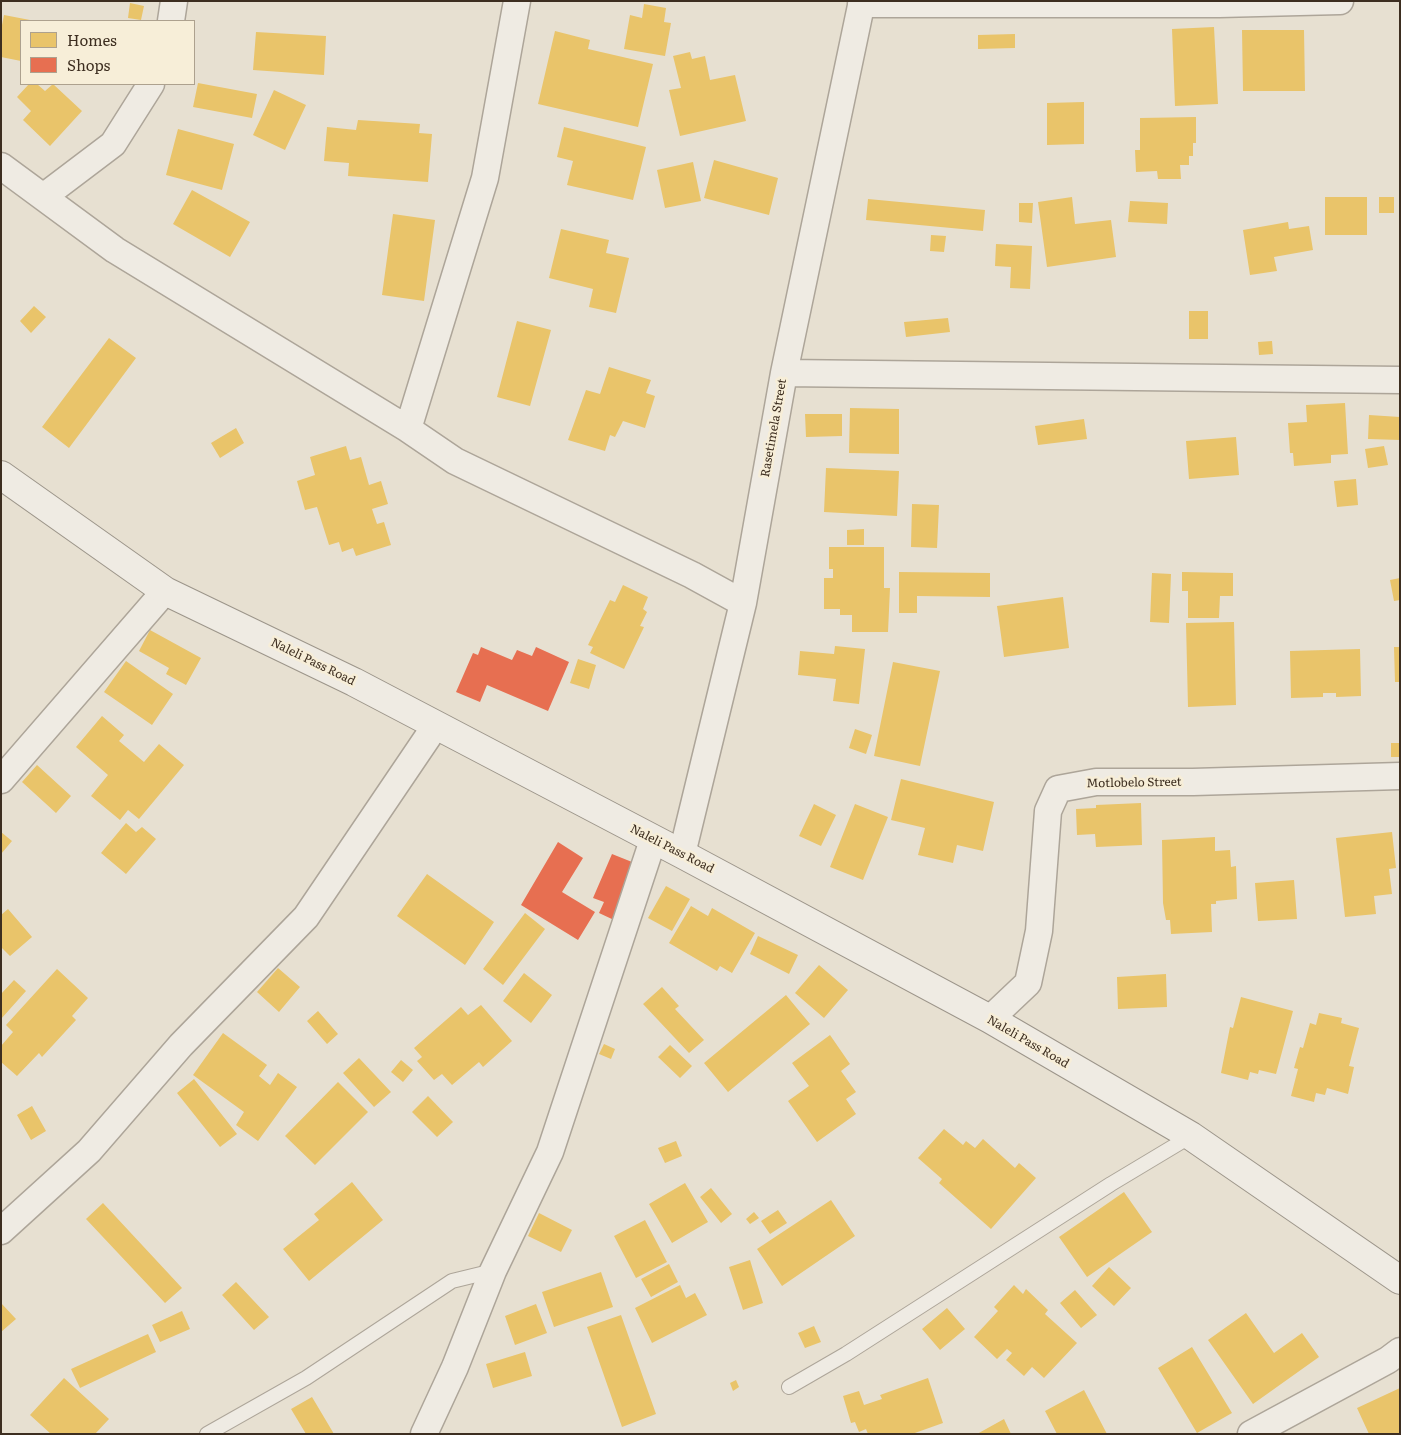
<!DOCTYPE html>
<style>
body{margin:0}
#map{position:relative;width:1401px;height:1435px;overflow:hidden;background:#e7e0d1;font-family:Literata,serif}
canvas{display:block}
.frame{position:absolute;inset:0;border:2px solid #3d2e20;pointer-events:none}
.legend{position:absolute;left:20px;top:20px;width:175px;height:65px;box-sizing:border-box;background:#f7eed8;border:1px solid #ada18e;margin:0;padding:6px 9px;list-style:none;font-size:15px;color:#3d2e20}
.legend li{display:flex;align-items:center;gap:10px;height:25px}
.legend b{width:25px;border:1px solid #ada18e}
</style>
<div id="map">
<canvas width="1401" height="1435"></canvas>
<div class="frame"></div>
<ul class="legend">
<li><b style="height:14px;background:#e9c46a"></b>Homes</li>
<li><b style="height:14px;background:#e76f51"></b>Shops</li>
</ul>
</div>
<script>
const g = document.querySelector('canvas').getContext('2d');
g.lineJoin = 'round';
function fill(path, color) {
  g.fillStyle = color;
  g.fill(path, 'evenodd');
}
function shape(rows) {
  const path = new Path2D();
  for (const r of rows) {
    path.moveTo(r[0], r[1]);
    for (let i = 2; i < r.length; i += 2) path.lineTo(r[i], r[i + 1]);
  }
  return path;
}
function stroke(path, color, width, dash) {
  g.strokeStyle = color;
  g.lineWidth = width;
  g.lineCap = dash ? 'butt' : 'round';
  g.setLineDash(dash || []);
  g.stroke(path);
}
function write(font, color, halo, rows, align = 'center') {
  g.font = font + ' Literata,serif';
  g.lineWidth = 5;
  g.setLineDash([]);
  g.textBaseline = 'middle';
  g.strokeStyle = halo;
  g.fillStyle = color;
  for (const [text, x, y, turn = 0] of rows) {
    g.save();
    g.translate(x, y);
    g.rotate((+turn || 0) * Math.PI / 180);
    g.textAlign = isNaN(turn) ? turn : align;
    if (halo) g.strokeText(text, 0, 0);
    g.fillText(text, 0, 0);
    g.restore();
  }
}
const homes = shape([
 [130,3,144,6,141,20,128,18],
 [644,4,666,8,664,22,671,23,665,56,624,49,630,15,642,18],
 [4,15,30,20,21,21,21,61,1,57,1,30],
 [1214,27,1218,104,1175,106,1172,29],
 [1242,30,1304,30,1305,91,1243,91],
 [555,31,590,40,588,49,653,64,638,127,538,104],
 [256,32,326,36,324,75,253,70],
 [1015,34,1015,48,978,49,978,35],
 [690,52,692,59,705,56,710,80,735,75,746,121,680,136,669,90,681,88,673,56],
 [198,83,257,94,252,118,193,107],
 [29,84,37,84,45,91,53,84,82,111,50,146,23,120,31,111,17,97],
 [274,90,306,105,285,150,253,135],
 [1084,102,1084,144,1047,145,1047,103],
 [1196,117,1196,143,1193,143,1193,156,1189,156,1189,165,1180,165,1181,179,1158,179,1157,171,1136,172,1135,150,1140,150,1140,118],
 [358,120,420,124,419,133,432,134,428,182,348,176,349,163,324,161,327,127,356,130],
 [564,127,646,147,633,200,567,185,573,161,557,157],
 [178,129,234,144,222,190,166,175],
 [714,160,778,178,769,215,704,198],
 [693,162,701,201,665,208,657,170],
 [192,190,250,222,230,257,173,224],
 [1072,197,1075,224,1111,220,1116,257,1047,267,1038,202],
 [1325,197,1367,197,1367,235,1325,235],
 [1379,197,1394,197,1394,213,1379,213],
 [868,199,985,210,983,231,866,220],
 [1130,201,1168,203,1167,224,1128,222],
 [1019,203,1033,203,1032,223,1019,222],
 [393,214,435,220,424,301,382,295],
 [1288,222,1289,229,1309,226,1313,250,1274,257,1277,271,1250,275,1243,230],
 [561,229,609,240,606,253,629,258,616,313,589,307,593,289,549,278],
 [931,235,946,236,944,252,930,251],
 [996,244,1032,246,1030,289,1010,288,1011,267,995,266],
 [34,306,46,317,31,333,20,321],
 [1189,311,1208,311,1208,339,1189,339],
 [948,318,950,332,906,337,904,322],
 [517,321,551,330,530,406,497,397],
 [109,338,136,358,69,448,42,427],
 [1272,341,1273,354,1259,355,1258,342],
 [609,367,651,380,646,393,655,396,645,428,623,421,615,437,610,435,605,451,568,440,586,390,600,394],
 [1345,403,1348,454,1331,455,1331,463,1294,466,1293,453,1290,453,1288,423,1307,422,1306,405],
 [850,408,899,409,899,454,849,453],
 [805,414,842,414,842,436,806,437],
 [1369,415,1400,417,1400,440,1368,439],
 [1084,419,1087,439,1038,445,1035,426],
 [236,428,244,443,220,458,211,443],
 [1236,437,1239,475,1189,479,1186,441],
 [346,446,350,460,361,457,369,485,381,481,388,504,372,509,377,524,384,522,391,545,356,556,353,548,342,552,339,542,329,545,317,507,305,510,297,481,315,475,310,457],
 [1384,446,1388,465,1368,468,1365,449],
 [826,468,899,471,897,516,824,512],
 [1356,479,1358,505,1337,507,1334,481],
 [912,504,939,505,937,548,911,547],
 [864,529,864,545,847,545,847,530],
 [829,547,884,547,884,588,890,588,888,632,852,632,852,615,840,615,840,609,824,609,824,578,833,578,833,569,829,569],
 [899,572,990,573,990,597,917,596,917,613,899,613],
 [1182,572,1233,573,1233,596,1220,596,1219,618,1188,618,1188,591,1182,591],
 [1152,573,1171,574,1169,623,1150,622],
 [1400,578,1400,600,1394,601,1390,580],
 [623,585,648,597,643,609,647,612,640,626,644,627,624,669,590,653,593,647,588,645,610,600,615,602],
 [1063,597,1069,648,1004,657,997,606],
 [1234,622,1236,705,1188,707,1186,623],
 [150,630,201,658,186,685,166,674,169,668,139,651],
 [835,646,865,649,859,704,833,701,836,679,798,675,800,651,834,654],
 [1394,647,1400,647,1400,682,1395,682],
 [1360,649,1361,696,1336,697,1336,693,1323,693,1323,697,1291,698,1290,651],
 [578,659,596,665,589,689,570,683],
 [126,661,173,694,152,725,104,692],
 [893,662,940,671,920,766,874,756],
 [102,716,124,735,119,741,144,762,159,744,184,765,139,819,128,810,120,820,91,796,108,775,76,747],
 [855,729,872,735,866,754,849,748],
 [1391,743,1400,743,1400,757,1391,757],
 [37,765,71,796,56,813,22,782],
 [901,779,994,802,983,851,957,845,953,863,918,855,925,828,891,820],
 [1141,803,1142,845,1096,847,1095,834,1077,835,1076,809,1096,808,1096,805],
 [814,804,836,815,821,846,799,836],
 [855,804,888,817,863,880,830,867],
 [126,823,136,832,142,827,156,839,126,874,101,853],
 [1,832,12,841,1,854],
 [1392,832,1396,868,1389,869,1392,894,1374,896,1376,914,1345,917,1336,838],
 [1215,837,1215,851,1230,850,1231,867,1236,866,1237,899,1216,901,1216,904,1211,904,1212,932,1171,934,1170,920,1166,920,1163,903,1162,840],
 [427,874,494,922,465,965,397,916],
 [1294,880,1297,919,1258,921,1255,883],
 [666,886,690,899,672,931,648,918],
 [691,906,708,916,712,908,755,933,732,973,720,966,717,971,669,943],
 [8,909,32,937,10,956,1,947,1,915],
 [525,913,545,929,503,985,483,969],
 [758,936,798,955,789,974,750,954],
 [819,965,848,990,824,1018,795,993],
 [278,968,300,987,279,1012,257,992],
 [57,969,88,998,72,1016,76,1020,42,1057,39,1053,17,1076,1,1062,1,1046,13,1032,6,1025],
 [524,973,552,995,531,1023,503,1001],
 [1166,974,1167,1007,1118,1009,1117,977],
 [14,980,26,991,1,1019,1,994],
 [662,987,679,1006,675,1009,704,1040,689,1053,643,1004],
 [786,995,810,1024,728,1092,704,1063],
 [1241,997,1293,1011,1276,1074,1259,1070,1258,1074,1250,1072,1248,1080,1221,1073,1230,1027,1233,1028],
 [481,1005,512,1041,483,1067,479,1062,452,1085,442,1074,434,1080,417,1061,422,1057,414,1048,461,1007,468,1015],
 [318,1011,338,1034,327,1044,307,1021],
 [1319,1013,1342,1018,1341,1023,1359,1028,1349,1066,1354,1067,1348,1094,1327,1088,1325,1095,1316,1093,1314,1102,1291,1096,1298,1069,1294,1068,1300,1047,1303,1048,1310,1023,1316,1025],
 [223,1033,267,1065,259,1076,270,1085,278,1073,297,1087,258,1141,236,1125,244,1112,193,1075],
 [830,1035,850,1064,841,1071,856,1092,846,1099,856,1114,817,1142,788,1101,809,1086,792,1063],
 [604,1044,615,1049,611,1059,599,1054],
 [670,1045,692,1066,680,1078,658,1057],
 [359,1058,391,1092,374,1107,343,1073],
 [401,1060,413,1070,403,1082,391,1072],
 [194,1079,237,1134,220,1147,177,1093],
 [338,1082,368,1112,315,1165,285,1136],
 [428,1096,453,1122,437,1137,412,1112],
 [32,1106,46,1131,31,1140,17,1115],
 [944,1129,963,1145,966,1141,975,1148,983,1139,1015,1168,1019,1163,1036,1178,991,1229,939,1183,942,1179,918,1158],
 [676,1141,682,1156,665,1163,658,1148],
 [352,1182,383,1220,309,1281,283,1249,319,1220,314,1214],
 [685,1183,708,1222,672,1243,649,1204],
 [711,1188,732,1214,721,1223,700,1197],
 [1124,1192,1152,1232,1087,1277,1059,1237],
 [831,1200,855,1236,782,1286,757,1249],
 [103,1203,182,1288,165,1303,86,1219],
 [778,1210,787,1223,770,1234,761,1221],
 [754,1212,759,1218,750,1224,746,1219],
 [539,1213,572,1230,561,1252,528,1236],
 [645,1220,667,1262,636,1278,614,1236],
 [750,1260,763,1303,743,1310,729,1267],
 [669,1264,678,1282,651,1297,641,1279],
 [1109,1267,1131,1288,1114,1306,1092,1286],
 [601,1272,613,1307,554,1327,542,1292],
 [236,1282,269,1317,254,1330,222,1295],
 [680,1285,686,1298,695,1293,707,1315,652,1343,635,1308],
 [1014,1285,1023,1294,1026,1289,1048,1310,1045,1314,1077,1343,1044,1378,1032,1367,1024,1376,1006,1360,1012,1353,1007,1349,997,1359,974,1337,998,1311,994,1307],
 [1075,1290,1097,1315,1081,1328,1060,1303],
 [1,1303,16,1319,1,1332],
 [536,1304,547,1333,515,1345,505,1316],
 [947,1308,965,1329,940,1350,922,1329],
 [182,1311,190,1329,160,1342,152,1325],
 [1246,1313,1274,1353,1302,1333,1319,1357,1253,1404,1208,1340],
 [621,1315,656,1414,622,1427,587,1327],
 [814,1326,821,1342,805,1348,798,1333],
 [148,1334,156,1352,80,1388,71,1369],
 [1192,1347,1232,1413,1197,1433,1158,1368],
 [525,1352,532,1376,493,1388,486,1364],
 [64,1378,109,1419,95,1434,51,1434,30,1415],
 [928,1378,943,1423,912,1434,868,1434,866,1429,859,1432,855,1422,851,1423,843,1396,859,1391,864,1405,882,1399,880,1395],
 [736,1380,739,1387,733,1391,730,1383],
 [1400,1388,1400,1434,1369,1434,1357,1408],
 [1084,1390,1107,1434,1057,1434,1045,1411],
 [312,1397,334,1434,306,1434,291,1409],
 [1004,1419,1011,1434,977,1434]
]);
const shops = shape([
 [481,647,512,660,517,650,532,656,536,647,569,662,548,711,487,685,480,702,456,692,473,653,478,655],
 [558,842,583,858,562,892,595,912,578,940,521,905],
 [612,854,637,864,614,920,599,913,604,902,593,898]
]);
const service = shape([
 [789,1387,846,1354,1111,1184,1191,1136],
 [207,1434,306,1378,452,1281,493,1271]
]);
const minor = shape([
 [861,4,1219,4,1340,1],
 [171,21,174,1],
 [1,166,115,250,408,429,455,461,692,575,743,603],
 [43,197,113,144,151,84],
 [784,373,1400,380],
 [408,429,485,178,517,1],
 [1,780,165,591],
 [682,854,743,603,784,373,862,1],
 [990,1019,1028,983,1039,931,1048,811,1058,789,1096,782,1193,782,1400,776],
 [1,1231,89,1151,181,1045,306,917,436,725],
 [424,1434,455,1367,493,1271,550,1152,653,840],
 [1251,1434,1388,1360,1400,1351]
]);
const secondary = shape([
 [1,475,165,591,354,682,682,854,990,1019,1191,1136,1400,1280]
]);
const streetNames = [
 ["Rasetimela Street",774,428,-80],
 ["Naleli Pass Road",313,662,26],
 ["Motlobelo Street",1134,783,-1],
 ["Naleli Pass Road",672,849,27],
 ["Naleli Pass Road",1028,1042,30]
];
fill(homes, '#e9c46a');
fill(shops, '#e76f51');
stroke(service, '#ada599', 16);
stroke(minor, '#ada599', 29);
stroke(secondary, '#9c958a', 30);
stroke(service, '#efebe3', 14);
stroke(minor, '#efebe3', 26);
stroke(secondary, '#efebe3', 28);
write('12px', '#3d2e20', '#f7eed8', streetNames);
</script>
